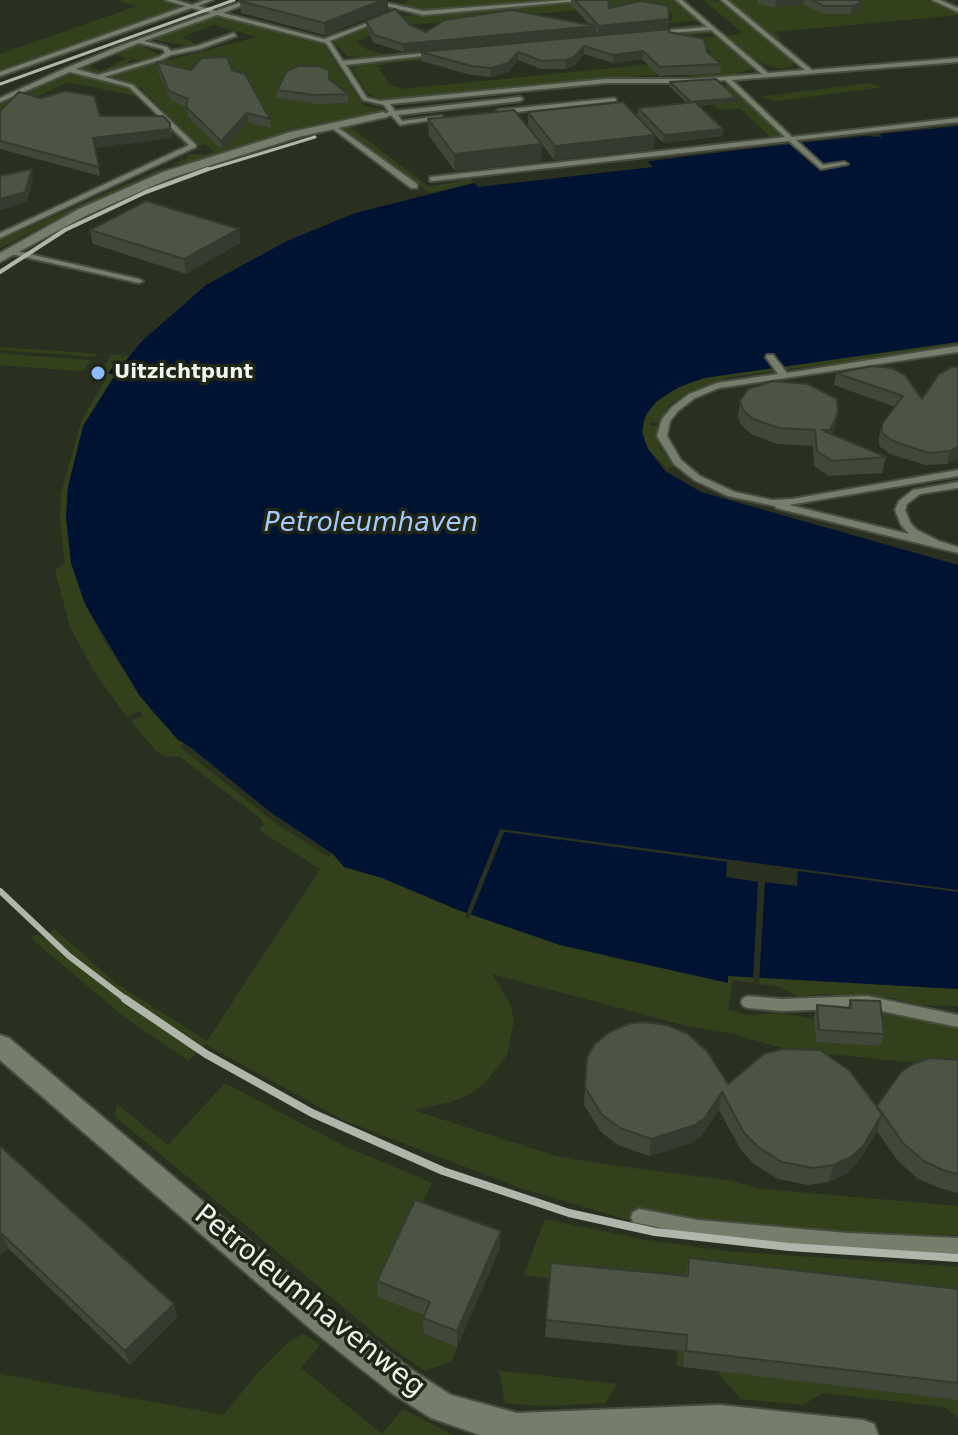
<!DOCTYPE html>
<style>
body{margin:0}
canvas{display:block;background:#293020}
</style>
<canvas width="958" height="1435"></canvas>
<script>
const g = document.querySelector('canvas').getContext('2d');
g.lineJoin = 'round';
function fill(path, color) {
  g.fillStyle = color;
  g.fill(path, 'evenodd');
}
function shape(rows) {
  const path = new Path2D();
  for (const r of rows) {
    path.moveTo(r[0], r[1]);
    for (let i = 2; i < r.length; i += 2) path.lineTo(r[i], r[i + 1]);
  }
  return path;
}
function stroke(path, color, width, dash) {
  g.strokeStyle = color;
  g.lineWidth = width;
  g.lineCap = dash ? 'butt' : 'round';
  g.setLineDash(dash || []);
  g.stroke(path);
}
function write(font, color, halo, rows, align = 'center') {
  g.font = font + ' "DejaVu Sans",sans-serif';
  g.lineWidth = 7;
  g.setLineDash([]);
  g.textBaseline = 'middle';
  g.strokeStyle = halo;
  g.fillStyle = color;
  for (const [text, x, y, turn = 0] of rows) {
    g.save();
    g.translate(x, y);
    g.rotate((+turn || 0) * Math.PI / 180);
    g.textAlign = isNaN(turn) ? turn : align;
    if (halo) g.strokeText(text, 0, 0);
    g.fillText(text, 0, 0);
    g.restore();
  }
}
const green = shape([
 [116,0,159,0,178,7,0,71,0,54,137,6],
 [409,0,542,0,427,12,401,6],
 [603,0,676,0,701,20,662,24,671,21,672,14,665,10,614,7,398,26,356,41,368,50,382,54,705,24,695,28,373,59,347,56,334,42,335,38,392,17],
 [703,0,720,1,792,60,793,66,779,69,756,61,726,36,743,33],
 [727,0,927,0,958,11,958,15,774,32,783,41,772,36],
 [215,15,324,45,364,106,386,110,314,125,185,164,172,164,186,159,189,154,205,155,214,151,204,144,199,146,141,88,111,75,257,37,214,25,181,37,196,44,189,46,149,39],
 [700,30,715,33,390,63,374,67,379,67,389,84,403,89,705,59,712,53,696,38,718,36,718,39,752,68,733,75,694,78,681,72,394,101,374,97,366,91,353,70,359,64,376,61],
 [140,45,160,55,149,60,133,59,127,62,131,65,103,73,83,69,90,64,93,65,89,67,101,71,112,66,127,58,113,54],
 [80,74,133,90,189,145,0,232,185,146,137,96,68,82,0,115,0,104,64,75],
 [869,83,883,87,777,101,759,97],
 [728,85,784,136,771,138,740,108,719,110,696,88],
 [385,118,349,126,429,187,471,179,474,183,430,193,344,129,347,125],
 [163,168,162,173,79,208,0,248,0,240],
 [958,342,958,347,730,377,693,390,670,404,658,423,650,422,650,426,657,426,660,448,675,466,667,469,648,449,643,437,643,421,652,406,670,392,697,380,768,367],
 [0,347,129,356,119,369,109,373,116,374,83,426,80,438,68,487,66,516,71,563,85,604,104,641,152,712,183,743,180,747,275,823,328,857,333,854,344,867,382,878,485,920,617,959,727,982,727,976,958,989,958,1006,921,1005,892,998,824,994,798,996,780,987,733,980,728,1010,749,1015,781,1013,814,1019,816,1042,882,1013,923,1018,958,1029,958,1059,907,1062,830,1054,830,1062,734,1034,687,1026,492,974,510,1003,514,1020,507,1055,485,1083,470,1094,451,1102,413,1110,552,1155,595,1163,726,1180,762,1189,958,1206,958,1235,879,1234,710,1221,637,1208,635,1222,520,1188,343,1120,205,1044,189,1061,123,1016,31,938,38,934,43,938,54,929,118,985,207,1041,320,869,259,830,264,824,261,819,179,756,167,757,156,751,131,721,143,715,139,711,127,717,95,673,70,627,55,570,65,563,60,521,61,494,82,419,106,379,86,375,98,374,111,356,97,354,95,357,0,350],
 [0,353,20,355,91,360,85,369,80,371,0,365],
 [225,1083,344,1146,432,1183,416,1217,431,1318,424,1334,457,1347,452,1361,425,1371,392,1348,117,1118,115,1112,119,1102,119,1106,168,1145],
 [545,1219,645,1240,724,1251,958,1267,958,1306,686,1274,683,1367,677,1366,678,1292,524,1275],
 [304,1334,320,1345,301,1368,382,1434,403,1409,453,1435,0,1435,0,1374,224,1415,254,1377,291,1340],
 [499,1370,502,1371,617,1384,605,1403,543,1406,505,1403],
 [720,1371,958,1398,958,1418,945,1407,822,1393,803,1405,741,1399,719,1374]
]);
const water = shape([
 [958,126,958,342,704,378,679,387,657,401,645,416,642,432,648,449,665,471,701,492,958,565,958,989,728,976,728,983,560,945,458,910,382,878,344,867,333,854,269,811,189,746,178,740,139,695,85,604,71,563,66,516,68,487,83,426,115,375,108,373,112,368,119,369,141,342,206,285,287,241,355,213,474,183,747,149,865,136,882,137,880,134]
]);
const pier = shape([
 [645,158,653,167,478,187,471,179],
 [500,829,958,890,958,892,798,871,797,886,765,882,759,983,753,982,758,882,726,877,727,862,504,832,469,919,465,917]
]);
const lane = shape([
 [165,0,175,0,192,5,205,0,213,0,198,6,216,11,247,0,255,0,223,13,324,39,384,17,384,19,330,41,343,61,436,52,439,54,346,65,367,98,380,101,606,79,694,79,762,74,711,30,655,34,657,31,707,27,676,0,682,0,768,73,805,70,721,0,727,0,812,70,958,58,958,62,732,80,792,137,958,118,958,122,796,140,823,165,844,162,848,164,821,169,789,141,433,181,430,181,430,177,785,137,725,80,694,83,606,83,390,104,395,111,520,97,523,99,520,101,398,115,402,121,441,116,444,118,400,125,392,116,386,115,386,113,389,112,384,105,363,100,326,43,217,15,144,41,167,47,171,51,197,46,234,33,236,36,200,49,171,55,163,59,104,77,133,85,196,145,196,147,0,238,0,233,189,145,129,87,70,72,0,102,0,98,66,68,117,47,211,13,192,8,0,76,0,72,186,6,165,0],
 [139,43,163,49,165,53,159,57,98,75,76,69,139,43],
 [362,0,373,0,423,11,565,0,589,0,423,15,362,0],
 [932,0,940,0,958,8,958,12,932,0],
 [614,98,616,99,616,101,499,114,496,112,499,110,614,98],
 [329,124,333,124,417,184,417,188,411,188,329,126,329,124],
 [7,249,139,279,143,281,139,283,7,253,7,249],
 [958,346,958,352,719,388,695,398,678,411,670,421,667,436,681,460,700,476,735,492,772,500,792,499,958,470,958,476,789,505,909,534,901,525,895,510,899,501,913,490,958,482,958,488,920,494,907,504,905,510,911,524,917,530,939,541,958,547,958,553,776,508,775,506,728,496,694,480,674,464,657,436,662,419,672,407,689,394,717,383,778,374,766,357,767,355,773,355,787,373,958,346],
 [748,996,782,999,867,996,958,1015,958,1027,867,1008,782,1011,748,1008,743,1006,741,1002,743,998,748,996],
 [639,1209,698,1220,847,1233,958,1238,958,1254,847,1249,698,1236,633,1222,631,1217,633,1212,639,1209]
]);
const street = shape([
 [383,112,389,115,387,117,298,137,171,178,87,215,0,262,0,253,79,209,163,172,291,132,383,112],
 [0,1035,9,1038,333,1311,415,1372,451,1395,517,1413,720,1405,863,1420,874,1424,878,1435,480,1435,431,1418,393,1394,313,1331,0,1060,0,1035]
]);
const railFar3 = shape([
 [0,84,234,0],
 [203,171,315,137]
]);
const railFar2 = shape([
 [0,272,65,230,146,192,208,169]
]);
const railFar1 = shape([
 [0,891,69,956,128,1001]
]);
const rail = shape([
 [125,999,206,1054,312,1113,443,1171,569,1213,655,1232,789,1247,958,1258]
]);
const wall = shape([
 [244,0,388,0,388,10,325,35,241,13,240,1],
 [571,0,608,0,609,8,669,19,668,28,598,34,596,32,596,34,404,52,374,43,367,29,366,21,410,25,426,32,590,25,571,5],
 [757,0,863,0,857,12,851,14,823,14,803,4,775,8,757,3],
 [669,32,707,52,721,64,720,73,659,76,642,59,613,63,584,54,574,66,565,69,541,69,518,60,508,72,491,77,471,75,421,61,421,52],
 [157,62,191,70,232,70,270,119,271,128,248,122,222,150,188,116,186,107,171,100,158,71],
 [330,80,348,94,348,103,315,104,277,98,277,90],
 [670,82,736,98,736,102,699,106,723,129,722,136,663,143,637,116,638,108,687,103,669,86],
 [0,111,100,116,170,123,172,138,95,148,100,176,0,149],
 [528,112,654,149,554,160,528,125],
 [428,119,541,162,455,171,429,136],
 [239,229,240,243,186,274,93,244,90,230],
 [892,368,958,458,947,464,925,465,890,454,879,446,879,436,882,424,895,407,834,385,836,373],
 [740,401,835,428,832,435,886,457,882,473,829,476,814,466,813,446,777,444,751,434,741,425,738,416],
 [850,1000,884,1034,880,1046,816,1042,814,1017,817,1005,848,1008],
 [958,1060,958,1193,939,1188,917,1178,898,1161,877,1131,858,1162,846,1174,829,1182,808,1185,778,1179,754,1164,741,1150,719,1110,701,1136,692,1143,649,1156,618,1145,601,1132,584,1105,586,1075,728,1084,877,1107],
 [0,1146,174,1304,177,1317,130,1365,8,1248,0,1255],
 [500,1248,457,1347,424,1334,423,1318,424,1315,378,1297,377,1281],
 [689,1258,958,1289,958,1400,683,1367,684,1351,545,1337,551,1263,685,1276]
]);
const shadedWall = shape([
 [383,0,388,0,388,10,325,35,324,23],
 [776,0,804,0,803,4,775,8],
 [860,0,863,0,857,12,851,14,852,6],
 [669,19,668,28,598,34,599,26],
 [596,26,596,34,404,52,403,44],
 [584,46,584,54,574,66,565,69,566,60],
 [643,51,642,59,613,63,613,55],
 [518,52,518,60,508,72,491,77,491,68],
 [736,98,736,102,691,107,691,102],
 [247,113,248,122,222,150,221,141],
 [170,129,172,138,95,148,93,138],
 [723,129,722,136,663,143,664,135],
 [655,135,654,149,554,160,555,146],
 [542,144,541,162,455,171,454,154],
 [32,169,33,179,27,202,0,210,0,199],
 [239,229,240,243,186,274,184,259],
 [838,413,835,428,827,446,830,430],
 [958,447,958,458,947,464,950,451],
 [722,1092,719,1110,701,1136,692,1143,649,1156,651,1139],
 [882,1114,877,1131,858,1162,846,1174,829,1182,834,1165],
 [501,1231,500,1248,457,1347,457,1331],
 [2,1234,8,1248,0,1255,0,1236],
 [174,1304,177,1317,130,1365,125,1351]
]);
const building = shape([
 [244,0,383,0,324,23,240,1,244,0],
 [575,0,608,0,609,8,641,1,668,6,669,19,599,26,575,0],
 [812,0,860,0,859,4,852,6,824,6,812,0],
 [395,9,410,25,426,32,445,20,511,10,596,26,403,44,374,35,366,21,395,9],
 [669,29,669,32,704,39,707,52,721,64,660,67,643,51,613,55,584,46,574,57,566,60,542,61,518,52,508,63,491,68,471,66,421,52,669,29],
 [227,57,232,70,245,74,270,119,247,113,221,141,186,107,188,99,169,91,157,62,191,70,202,58,227,57],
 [299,66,318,66,329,70,329,79,348,94,315,95,277,90,287,71,299,66],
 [716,79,736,98,691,102,670,82,716,79],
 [66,91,94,96,100,116,163,116,170,123,170,129,93,138,99,167,0,141,0,111,19,92,41,98,66,91],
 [623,102,655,135,555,146,528,112,623,102],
 [695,102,723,129,664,135,638,108,695,102],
 [514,110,542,144,454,154,428,119,514,110],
 [32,169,25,192,0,199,0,176,32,169],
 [146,201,239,229,184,259,90,230,146,201],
 [873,366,892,368,905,375,922,399,939,374,952,367,958,367,958,447,950,451,928,453,893,441,882,433,882,424,903,396,836,373,873,366],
 [773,381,808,384,837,399,838,413,830,430,822,430,886,457,832,461,817,451,815,430,779,428,753,419,743,410,740,401,748,389,773,381],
 [850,1000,880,1001,884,1034,819,1030,817,1005,851,1008,850,1000],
 [644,1022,667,1025,688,1034,707,1051,728,1084,764,1054,783,1049,820,1050,850,1071,882,1114,864,1145,851,1157,834,1165,813,1168,782,1162,758,1147,744,1133,722,1092,704,1119,695,1125,651,1139,620,1128,602,1115,585,1087,587,1057,595,1044,608,1033,628,1024,644,1022],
 [931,1058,958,1060,958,1174,945,1171,924,1161,904,1144,877,1106,901,1072,913,1064,931,1058],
 [0,1146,174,1304,125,1351,2,1234,0,1236,0,1146],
 [415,1200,501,1231,457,1331,423,1318,430,1302,377,1281,415,1200],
 [689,1258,958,1289,958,1383,686,1351,687,1335,546,1320,551,1263,688,1276,689,1258]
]);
const markers = [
 [98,373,8,"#8bbafc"]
];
const farPoinames = [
 ["Uitzichtpunt",114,373]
];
const waterNames = [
 ["Petroleumhaven",371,524]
];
const nearStreetnames = [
 ["Petroleumhavenweg",309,1302,39]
];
fill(green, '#32411b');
fill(water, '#001333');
fill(pier, '#293020');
stroke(lane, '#484d3f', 4);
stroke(street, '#484d3f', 4);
fill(lane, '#757d6b');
fill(street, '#757d6b');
stroke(railFar3, '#b1b6aa', 3);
stroke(railFar2, '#b1b6aa', 4);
stroke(railFar1, '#b1b6aa', 6);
stroke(rail, '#b1b6aa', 8);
fill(wall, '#41483a');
fill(shadedWall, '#353b2f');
fill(building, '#4c5443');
stroke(building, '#353b2f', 2);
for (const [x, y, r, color] of markers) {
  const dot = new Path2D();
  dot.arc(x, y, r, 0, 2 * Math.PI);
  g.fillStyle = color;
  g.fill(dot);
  stroke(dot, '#1f2617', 3);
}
write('bold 20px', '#f2f6ec', '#1f2617', farPoinames, 'left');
write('italic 26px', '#a7cafc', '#1f2617', waterNames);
write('28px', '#f2f6ec', '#1f2617', nearStreetnames);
</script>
